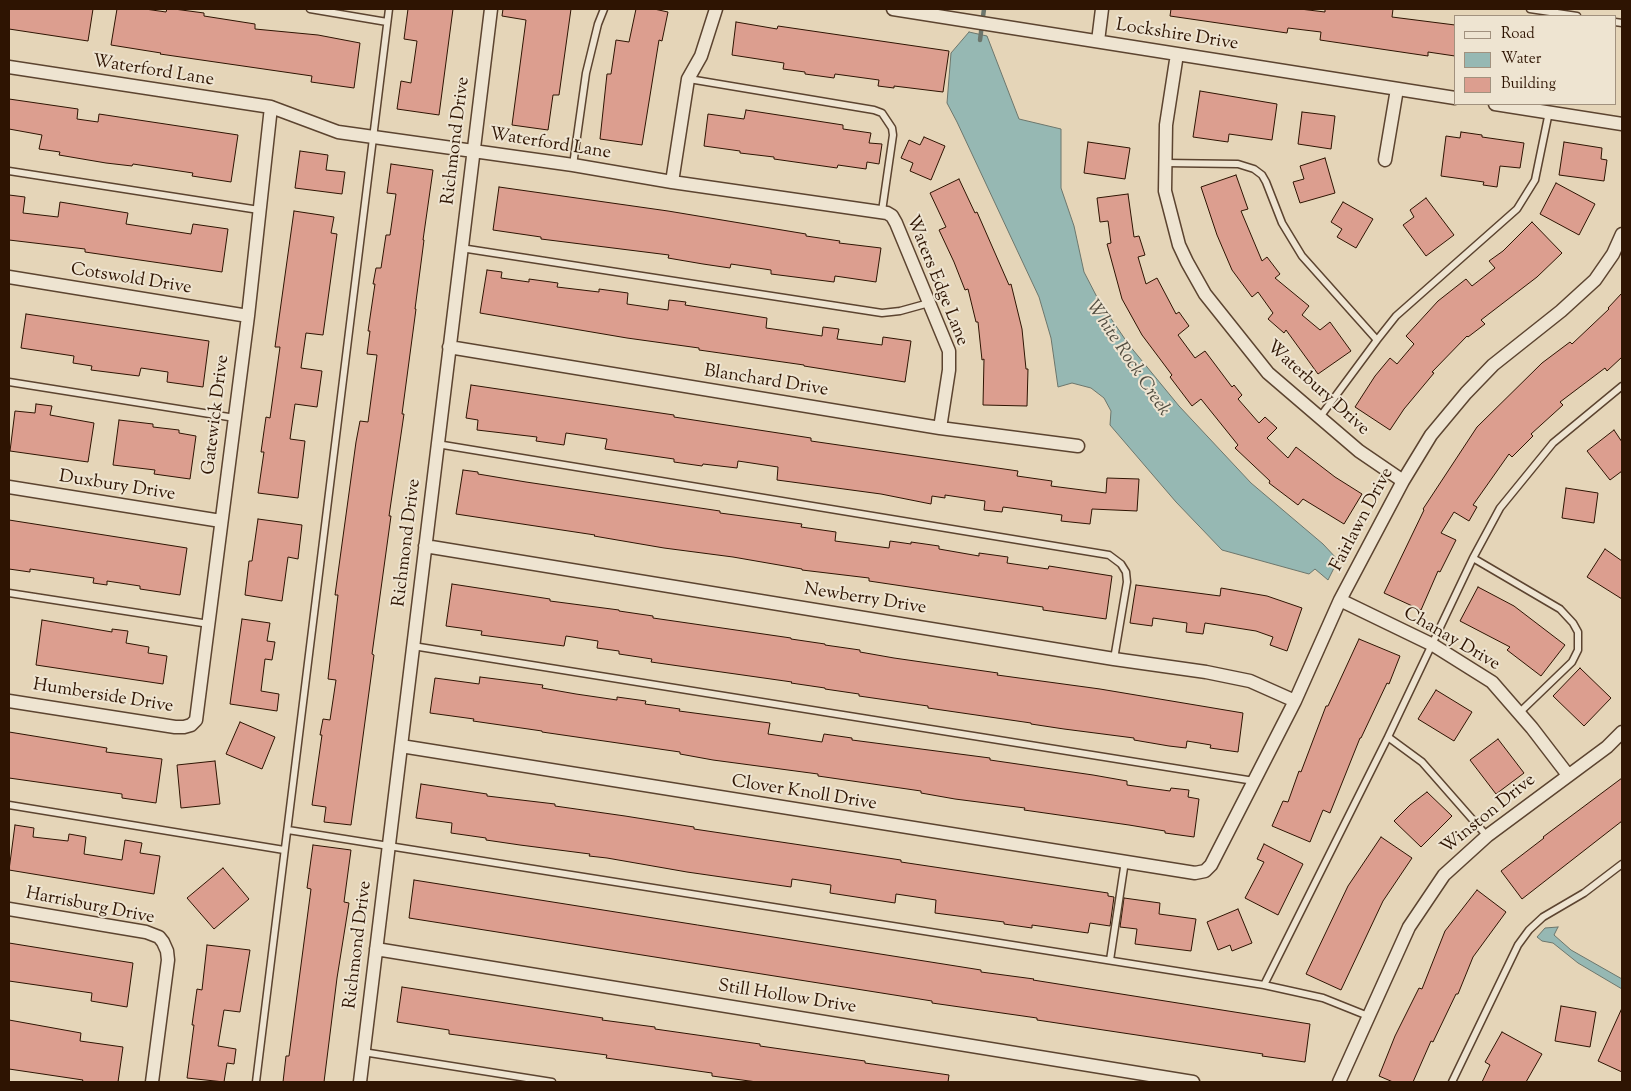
<!DOCTYPE html>
<style>
body{margin:0}
#map{position:relative;width:1631px;height:1091px;overflow:hidden;background:#e5d5b8;font-family:"Sorts Mill Goudy",serif}
canvas{display:block}
.frame{position:absolute;inset:0;border:10px solid #2e1402;pointer-events:none}
.legend{position:absolute;left:1454px;top:15px;width:162px;height:90px;box-sizing:border-box;background:#eee4d1;border:1px solid #a1917e;margin:0;padding:6px 9px;list-style:none;font-size:15px;color:#2e1402}
.legend li{display:flex;align-items:center;gap:10px;height:25px}
.legend b{width:25px;border:1px solid #a1917e}
</style>
<div id="map">
<canvas width="1631" height="1091"></canvas>
<div class="frame"></div>
<ul class="legend">
<li><b style="height:6px;background:#eee4d1"></b>Road</li>
<li><b style="height:14px;background:#96b8b3"></b>Water</li>
<li><b style="height:14px;background:#dc9e8f"></b>Building</li>
</ul>
</div>
<script>
const g = document.querySelector('canvas').getContext('2d');
g.lineJoin = 'round';
function fill(path, color) {
  g.fillStyle = color;
  g.fill(path, 'evenodd');
}
function shape(rows) {
  const path = new Path2D();
  for (const r of rows) {
    path.moveTo(r[0], r[1]);
    for (let i = 2; i < r.length; i += 2) path.lineTo(r[i], r[i + 1]);
  }
  return path;
}
function stroke(path, color, width, dash) {
  g.strokeStyle = color;
  g.lineWidth = width;
  g.lineCap = dash ? 'butt' : 'round';
  g.setLineDash(dash || []);
  g.stroke(path);
}
function write(font, color, halo, rows, align = 'center') {
  g.font = font + ' "Sorts Mill Goudy",serif';
  g.lineWidth = 4;
  g.setLineDash([]);
  g.textBaseline = 'middle';
  g.strokeStyle = halo;
  g.fillStyle = color;
  for (const [text, x, y, turn = 0] of rows) {
    g.save();
    g.translate(x, y);
    g.rotate((+turn || 0) * Math.PI / 180);
    g.textAlign = isNaN(turn) ? turn : align;
    if (halo) g.strokeText(text, 0, 0);
    g.fillText(text, 0, 0);
    g.restore();
  }
}
const water = shape([
 [969,32,987,36,1019,119,1061,129,1061,188,1074,226,1084,272,1099,301,1129,345,1179,406,1251,483,1323,544,1338,560,1328,580,1315,569,1309,574,1222,550,1176,502,1110,425,1111,411,1104,398,1091,388,1072,383,1058,387,1051,338,1039,297,957,122,947,103,951,53,969,32],
 [1558,927,1554,935,1571,950,1622,979,1622,989,1578,963,1553,943,1542,941,1537,937,1545,928,1558,927]
]);
const stream = shape([
 [980,40,984,9]
]);
const building = shape([
 [9,9,93,9,88,41,9,29,9,9],
 [117,9,145,9,166,12,167,9,174,9,204,13,204,16,255,24,255,29,318,35,360,43,354,88,311,82,312,76,160,54,161,53,111,45,117,9],
 [408,9,453,9,439,115,397,109,401,81,411,83,417,41,404,39,408,9],
 [503,9,571,9,559,95,553,95,548,130,512,125,526,20,502,16,503,9],
 [636,9,654,9,668,12,662,41,659,40,642,145,600,139,607,74,611,74,616,40,629,42,636,9],
 [1171,9,1300,9,1325,12,1325,9,1393,9,1392,17,1455,25,1455,56,1428,52,1428,56,1320,40,1321,32,1288,28,1287,33,1170,16,1171,9],
 [736,22,777,29,778,26,949,51,943,92,894,86,894,88,878,86,879,80,835,74,834,78,805,74,805,72,783,69,784,63,732,55,736,22],
 [1200,91,1277,104,1272,140,1229,134,1228,142,1193,137,1200,91],
 [9,99,78,109,77,119,98,122,99,114,238,135,231,182,192,176,193,173,133,164,132,166,106,163,59,155,60,152,39,149,42,135,9,129,9,99],
 [746,110,843,125,843,129,871,133,869,143,882,144,879,164,867,162,866,169,838,165,837,168,774,159,774,157,740,153,740,151,704,146,708,114,744,119,746,110],
 [1302,112,1335,116,1331,149,1298,144,1302,112],
 [1461,132,1482,135,1482,137,1524,143,1520,168,1500,166,1497,187,1483,185,1484,182,1441,176,1446,136,1460,138,1461,132],
 [924,137,945,146,931,180,910,171,913,163,901,158,909,140,920,145,924,137],
 [1088,142,1130,148,1125,179,1084,173,1088,142],
 [1564,142,1602,148,1601,159,1607,160,1604,181,1559,175,1564,142],
 [300,151,328,155,326,170,345,172,342,194,295,188,300,151],
 [1325,158,1335,193,1300,203,1293,182,1304,179,1300,166,1325,158],
 [391,164,433,170,423,240,424,240,415,309,416,309,402,414,404,414,389,516,391,516,372,654,374,655,351,825,324,822,326,807,312,805,322,735,320,735,323,719,330,720,336,680,328,679,338,595,335,595,356,442,360,421,368,422,377,355,367,354,370,331,368,331,375,284,373,284,376,268,381,268,386,235,390,235,396,194,387,193,391,164],
 [1236,175,1248,209,1241,211,1262,261,1267,257,1280,274,1275,278,1309,306,1302,315,1320,330,1330,322,1351,351,1318,374,1286,330,1284,333,1268,319,1273,313,1258,292,1252,297,1232,270,1217,235,1201,187,1236,175],
 [959,179,975,213,977,212,1009,285,1011,284,1022,329,1026,369,1028,369,1027,406,983,405,984,359,982,360,978,322,976,322,968,289,965,290,954,262,939,230,946,227,930,193,959,179],
 [1556,183,1595,204,1579,235,1540,214,1556,183],
 [499,187,668,211,806,234,806,236,840,241,839,243,881,248,876,282,835,276,834,282,787,276,771,274,771,270,731,264,730,268,703,264,668,258,669,255,541,239,541,237,493,230,499,187],
 [1128,194,1134,237,1139,236,1145,255,1138,257,1146,284,1157,278,1176,314,1179,312,1189,326,1178,335,1195,358,1205,351,1232,387,1234,385,1242,395,1238,399,1259,423,1265,417,1277,428,1267,438,1288,458,1296,447,1335,477,1362,494,1344,524,1303,499,1298,505,1269,483,1270,481,1235,448,1238,445,1201,399,1192,406,1170,377,1172,375,1142,335,1122,299,1107,244,1111,243,1108,221,1100,222,1097,198,1128,194],
 [9,195,25,197,23,213,58,217,60,202,128,213,126,224,191,234,193,224,228,229,222,272,85,252,85,249,9,240,9,195],
 [1426,198,1454,235,1426,256,1403,225,1414,217,1410,210,1426,198],
 [1343,202,1373,219,1356,248,1337,237,1342,229,1331,222,1343,202],
 [294,211,334,217,331,233,337,234,323,335,306,333,301,368,322,371,317,407,295,404,290,439,305,441,298,498,258,493,264,452,261,452,266,417,270,418,280,347,275,347,294,211],
 [1532,222,1562,253,1537,277,1481,320,1485,324,1468,337,1467,336,1432,372,1434,373,1404,409,1390,430,1355,407,1375,376,1390,358,1397,364,1414,344,1406,336,1438,301,1466,279,1472,286,1495,268,1489,261,1503,251,1532,222],
 [487,270,502,272,501,278,529,282,529,279,558,283,557,287,599,292,599,289,628,293,627,304,668,310,669,300,686,302,685,305,767,318,766,328,822,336,823,327,839,329,837,339,882,345,883,337,911,341,905,382,804,366,804,365,699,350,699,348,627,338,480,313,487,270],
 [1622,293,1622,357,1607,371,1605,368,1560,402,1563,405,1531,434,1533,436,1512,457,1509,454,1473,505,1477,507,1469,521,1454,512,1441,533,1456,540,1440,572,1438,571,1421,610,1384,593,1424,510,1423,509,1477,427,1542,363,1570,342,1572,344,1609,309,1608,308,1622,293],
 [26,314,209,341,203,387,167,382,168,372,141,368,139,376,91,370,92,366,73,363,74,356,21,348,26,314],
 [471,385,674,415,674,417,811,438,811,441,1018,471,1017,476,1052,481,1051,486,1106,493,1107,478,1139,479,1137,511,1092,509,1090,524,1061,521,1062,515,1003,507,1002,512,984,510,985,501,945,495,945,498,932,496,931,504,881,494,777,480,778,467,738,461,737,468,703,464,702,466,674,462,674,459,605,449,607,439,566,433,564,445,536,441,537,437,477,430,478,420,466,418,471,385],
 [36,404,52,406,50,415,94,423,88,462,10,451,15,411,35,413,36,404],
 [119,420,153,424,153,427,179,430,179,433,196,436,190,479,154,474,155,470,113,465,119,420],
 [1614,430,1622,442,1622,471,1610,480,1587,451,1614,430],
 [463,470,478,472,478,474,526,482,720,511,720,513,802,524,801,527,836,532,835,541,889,548,890,541,911,544,911,542,939,546,939,549,979,556,979,553,1008,557,1007,563,1048,569,1049,566,1112,576,1106,619,1043,610,1043,607,869,581,869,578,802,570,802,569,733,557,664,548,594,536,595,535,456,514,463,470],
 [1566,488,1598,493,1594,523,1562,518,1566,488],
 [258,519,302,525,298,559,288,557,282,601,245,595,249,561,252,561,258,519],
 [9,520,187,548,180,595,140,589,140,586,107,581,107,585,93,583,94,578,30,569,30,572,9,569,9,520],
 [1605,549,1622,561,1622,599,1587,577,1605,549],
 [452,584,550,599,550,601,619,610,619,611,653,616,653,618,791,638,791,639,825,644,825,645,860,650,860,652,894,658,998,673,997,675,1100,689,1243,713,1238,752,1210,748,1211,745,1187,741,1186,748,1169,746,1134,740,1134,738,1064,729,1031,724,1031,723,928,708,928,706,859,696,859,694,825,689,825,688,791,683,792,682,651,662,652,659,619,654,619,651,597,648,598,641,566,636,564,646,481,635,482,631,446,626,452,584],
 [1136,585,1220,596,1221,588,1267,596,1302,608,1287,651,1270,645,1273,637,1256,631,1205,623,1203,634,1186,632,1187,623,1153,618,1152,626,1130,623,1136,585],
 [1478,587,1514,606,1565,645,1541,676,1507,650,1510,647,1460,621,1478,587],
 [242,619,270,623,267,641,275,642,272,660,265,659,261,691,279,694,277,711,230,704,242,619],
 [42,620,112,632,112,629,128,631,126,643,149,647,148,653,167,656,163,684,36,665,42,620],
 [1359,639,1400,656,1389,684,1387,683,1361,738,1360,738,1330,813,1323,810,1310,842,1272,826,1283,801,1288,802,1299,771,1301,772,1326,706,1328,706,1359,639],
 [1580,668,1611,698,1584,726,1553,696,1580,668],
 [480,677,543,685,542,688,576,694,617,700,617,697,646,701,645,704,680,709,679,711,770,723,768,734,822,742,824,734,852,738,852,740,990,758,990,760,1093,775,1127,781,1127,785,1170,791,1171,788,1189,790,1188,797,1199,799,1194,837,1165,833,1165,831,1129,825,1024,810,1025,808,955,799,921,793,921,791,818,776,818,774,713,760,680,754,680,752,542,732,542,731,473,721,474,719,430,713,435,678,479,684,480,677],
 [1436,690,1472,712,1454,741,1418,719,1436,690],
 [240,722,275,737,262,769,226,754,240,722],
 [9,732,107,748,106,752,162,759,156,803,122,798,122,794,9,778,9,732],
 [1498,739,1524,773,1496,794,1470,760,1498,739],
 [215,761,220,804,181,808,177,765,215,761],
 [1622,778,1622,821,1522,899,1501,871,1544,838,1543,837,1622,778],
 [421,784,487,794,487,796,555,804,555,806,625,816,694,827,694,829,901,860,901,862,1108,893,1108,896,1114,897,1110,926,1090,923,1088,933,1032,925,1032,928,1004,924,1004,922,935,913,936,900,896,894,895,903,830,893,831,885,792,879,791,887,687,872,607,858,589,856,590,854,520,845,486,840,486,838,451,833,452,823,416,818,421,784],
 [1427,792,1452,816,1421,847,1394,821,1410,805,1427,792],
 [15,825,34,828,33,837,68,841,69,834,86,837,84,854,122,860,125,840,142,843,140,853,160,856,154,894,9,870,15,825],
 [1381,837,1412,858,1383,901,1341,990,1306,974,1348,886,1381,837],
 [1264,844,1303,864,1278,915,1245,898,1264,862,1257,859,1264,844],
 [313,845,351,850,344,902,349,903,337,978,324,1082,283,1082,286,1056,289,1056,311,889,307,888,313,845],
 [223,868,249,899,214,929,187,898,223,868],
 [414,880,981,970,981,972,1034,979,1033,980,1310,1024,1305,1062,1262,1056,1263,1054,1037,1020,1037,1018,932,1003,932,1001,409,918,414,880],
 [1477,890,1506,912,1473,957,1458,994,1456,994,1433,1042,1431,1041,1413,1082,1393,1082,1379,1076,1395,1036,1419,988,1422,989,1445,931,1477,890],
 [1124,898,1160,903,1159,914,1196,919,1191,951,1135,944,1137,929,1120,927,1124,898],
 [1238,909,1252,943,1232,951,1230,945,1218,950,1207,922,1238,909],
 [9,943,133,963,127,1007,91,1001,92,993,9,981,9,943],
 [207,945,250,950,240,1012,224,1010,218,1046,236,1049,234,1064,227,1063,224,1082,187,1078,194,1025,192,1025,197,989,202,990,207,945],
 [402,987,603,1018,602,1020,655,1027,655,1029,760,1044,760,1046,865,1061,865,1063,949,1075,948,1082,757,1082,712,1076,712,1073,606,1058,607,1055,449,1034,449,1030,397,1022,402,987],
 [1561,1006,1596,1012,1590,1047,1555,1041,1561,1006],
 [1622,1008,1622,1072,1598,1061,1622,1008],
 [9,1020,81,1033,80,1041,123,1047,118,1082,82,1082,83,1080,9,1069,9,1020],
 [1502,1032,1542,1054,1526,1082,1482,1082,1490,1065,1485,1062,1502,1032]
]);
const service = shape([
 [310,9,387,22],
 [1530,9,1577,16],
 [1615,22,1622,23],
 [689,79,874,110,882,113,892,128,893,135,882,211],
 [1165,163,1238,164,1254,169,1262,175,1266,182,1282,223,1302,256,1377,340,1320,417],
 [573,165,586,73,598,24,604,9],
 [9,171,259,210],
 [461,248,882,313,900,311,929,303],
 [1377,340,1396,316,1517,209,1535,180,1549,112],
 [9,382,235,418],
 [437,444,1109,555,1121,564,1126,572,1127,582,1114,659],
 [1473,558,1560,609,1573,623,1578,632,1578,650,1572,662,1519,713],
 [9,593,209,624],
 [413,646,1254,781],
 [1388,737,1422,762,1487,836],
 [9,805,284,850],
 [288,830,1264,985,1323,998,1368,1016],
 [1110,960,1125,861],
 [1264,985,1388,737,1473,558,1500,508,1553,443,1622,386],
 [363,1052,552,1082],
 [256,1082,389,9],
 [1452,1082,1518,945,1529,930,1543,917,1584,893,1622,864]
]);
const minor = shape([
 [893,9,1455,98],
 [1098,41,1102,9],
 [1177,54,1166,125,1165,191,1179,245,1187,262,1205,294,1268,373,1359,451,1403,481],
 [9,67,271,107,338,132,573,165,672,182,887,213,892,216,896,223,949,351,949,370,940,428],
 [1495,104,1622,124],
 [1385,160,1397,89],
 [672,182,688,79,701,56,716,9],
 [9,277,248,316],
 [449,347,940,428,1078,446],
 [9,487,221,521],
 [425,546,1114,659,1206,672,1250,681,1295,701],
 [1340,600,1433,645,1492,682,1532,728,1568,775],
 [9,701,175,727,184,727,191,725,196,720,248,316,271,107],
 [401,746,1195,873,1205,871,1211,865,1295,701,1340,600,1403,481,1431,435,1466,393,1493,365,1561,311,1595,280,1613,254,1622,234],
 [9,909,146,932,159,937,163,942,167,951,168,960,152,1082],
 [376,949,1193,1082],
 [360,1082,491,9],
 [1339,1082,1409,927,1444,875,1487,836,1607,747,1622,732]
]);
const streetNames = [
 ["Lockshire Drive",1177,36,9],
 ["Waterford Lane",153,72,9],
 ["Richmond Drive",457,141,-83],
 ["Waterford Lane",550,145,9],
 ["Cotswold Drive",131,280,9],
 ["Waters Edge Lane",936,281,68],
 ["Blanchard Drive",766,382,9],
 ["Waterbury Drive",1317,389,42],
 ["Gatewick Drive",217,415,-83],
 ["Duxbury Drive",117,487,9],
 ["Fairlawn Drive",1363,520,-62],
 ["Richmond Drive",408,543,-83],
 ["Newberry Drive",865,600,9],
 ["Chanay Drive",1451,640,30],
 ["Humberside Drive",103,697,9],
 ["Clover Knoll Drive",804,794,9],
 ["Winston Drive",1489,815,-39],
 ["Harrisburg Drive",90,907,11],
 ["Richmond Drive",359,945,-83],
 ["Still Hollow Drive",787,998,9]
];
const waterNames = [
 ["White Rock Creek",1127,359,56]
];
fill(water, '#96b8b3');
stroke(water, '#6c766c', 1);
stroke(stream, '#6c766c', 4.5);
fill(building, '#dc9e8f');
stroke(building, '#2e1402', 1);
stroke(service, '#5c4430', 9);
stroke(minor, '#5c4430', 15);
stroke(service, '#eee4d1', 6);
stroke(minor, '#eee4d1', 12);
write('18px', '#2e1402', '#eee4d1', streetNames);
write('italic 19px', '#524d40', '#eee4d1', waterNames);
</script>
